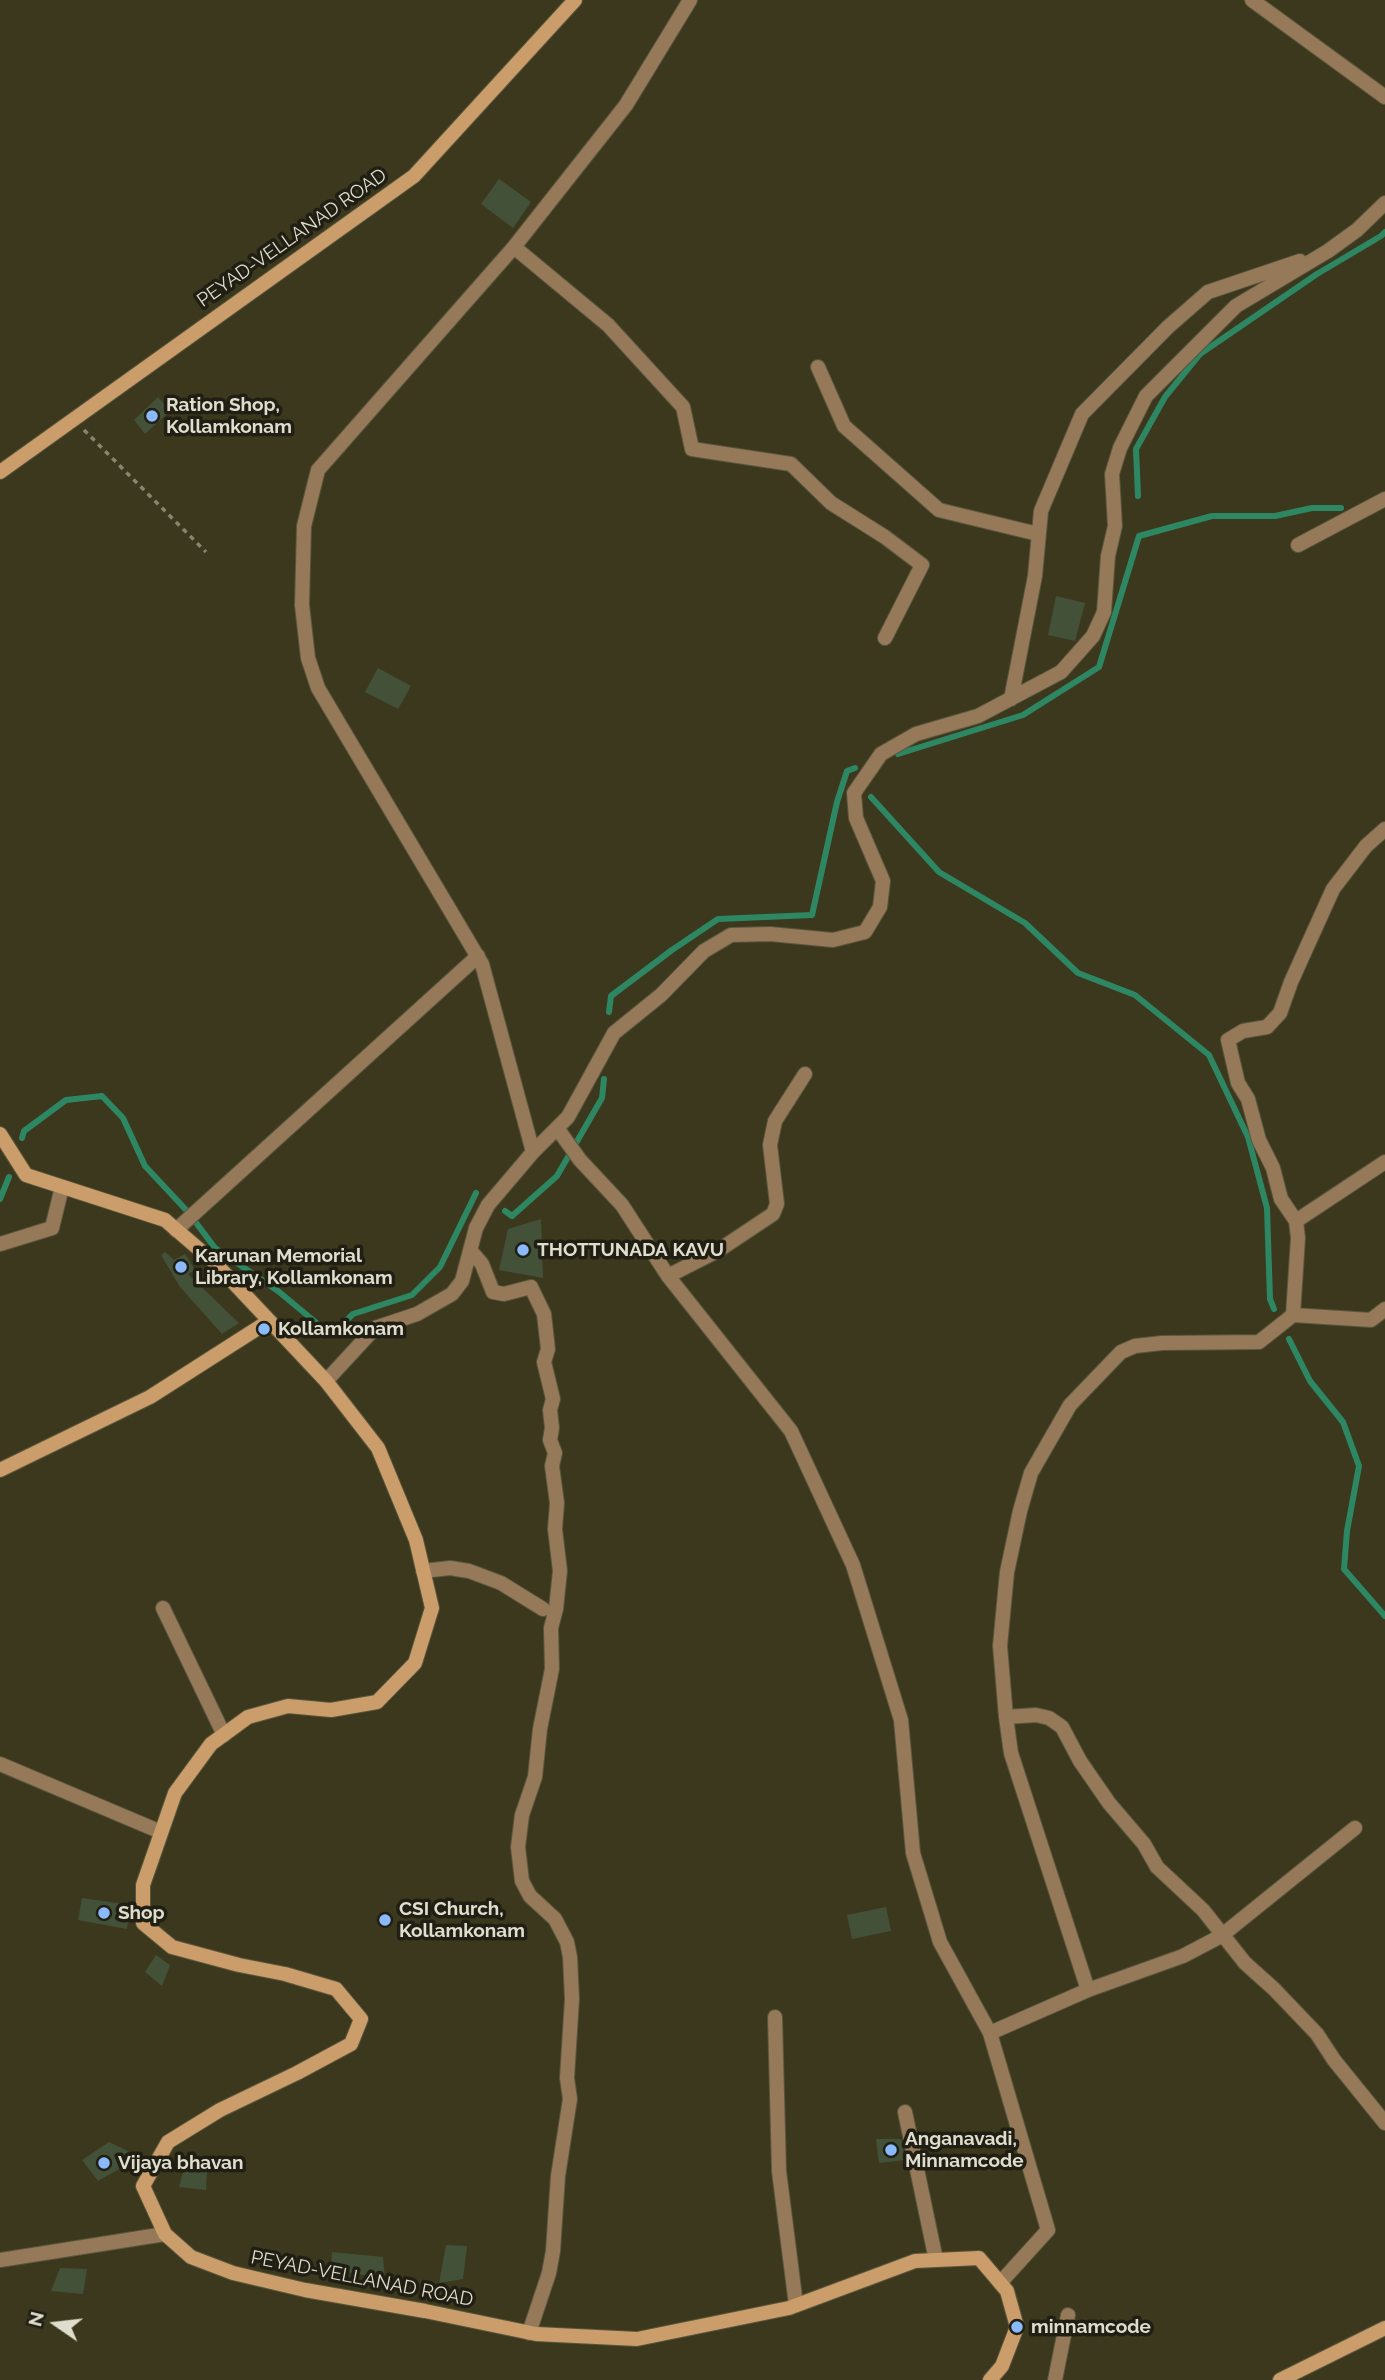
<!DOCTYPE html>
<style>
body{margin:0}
#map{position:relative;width:1385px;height:2380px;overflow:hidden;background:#3c381d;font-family:Raleway,sans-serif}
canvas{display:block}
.north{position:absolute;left:21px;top:2289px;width:70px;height:70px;-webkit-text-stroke:5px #211f13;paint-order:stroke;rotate:284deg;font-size:19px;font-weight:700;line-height:28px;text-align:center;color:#dfddce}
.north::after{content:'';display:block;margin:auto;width:24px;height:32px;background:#dfddce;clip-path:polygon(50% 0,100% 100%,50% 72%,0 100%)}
</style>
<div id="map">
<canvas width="1385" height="2380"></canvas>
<div class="north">N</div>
</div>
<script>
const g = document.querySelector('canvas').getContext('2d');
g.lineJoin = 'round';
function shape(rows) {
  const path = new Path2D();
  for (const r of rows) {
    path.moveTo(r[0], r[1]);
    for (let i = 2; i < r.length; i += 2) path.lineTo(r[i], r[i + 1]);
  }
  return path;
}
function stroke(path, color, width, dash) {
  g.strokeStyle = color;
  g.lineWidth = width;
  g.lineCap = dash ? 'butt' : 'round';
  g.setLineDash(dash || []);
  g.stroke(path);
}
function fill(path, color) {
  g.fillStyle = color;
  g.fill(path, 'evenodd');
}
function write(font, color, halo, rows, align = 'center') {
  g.font = font + ' Raleway,sans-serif';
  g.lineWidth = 7;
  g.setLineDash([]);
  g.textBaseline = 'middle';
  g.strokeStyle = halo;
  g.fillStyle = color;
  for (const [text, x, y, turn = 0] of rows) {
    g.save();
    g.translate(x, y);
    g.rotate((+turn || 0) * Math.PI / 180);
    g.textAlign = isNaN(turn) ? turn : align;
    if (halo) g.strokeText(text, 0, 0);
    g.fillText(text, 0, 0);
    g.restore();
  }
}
const stream = shape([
 [1138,496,1136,449,1165,397,1200,354,1317,274,1381,236,1385,232],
 [898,754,1023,715,1099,667,1139,536,1212,516,1275,516,1312,508,1341,508],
 [871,797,939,872,1025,923,1078,973,1135,995,1209,1055,1248,1137,1267,1208,1270,1299,1274,1309],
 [609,1012,611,996,672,950,718,919,812,915,837,802,847,771,855,768],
 [22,1138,24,1131,66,1100,102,1096,123,1118,145,1166,188,1212,215,1248,278,1291,331,1335,353,1314,412,1295,440,1267,476,1193],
 [0,1199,9,1177],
 [505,1211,512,1216,557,1176,602,1098,604,1079],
 [1289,1339,1310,1381,1343,1422,1359,1466,1347,1531,1344,1569,1385,1616]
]);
const building = shape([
 [499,179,531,202,513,228,481,204],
 [158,397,170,411,145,434,134,420],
 [1056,596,1085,603,1075,641,1048,635],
 [378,668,411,686,398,709,365,692],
 [541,1219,543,1278,499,1270,508,1229],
 [165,1252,174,1260,185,1254,195,1270,188,1274,239,1323,222,1334,180,1287,161,1255],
 [82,1898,130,1905,127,1929,78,1920],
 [886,1907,891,1931,852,1939,847,1915],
 [156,1955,170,1965,162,1986,145,1972],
 [876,2139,901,2139,905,2160,879,2163],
 [109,2142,128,2151,123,2167,98,2181,82,2160],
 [185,2165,207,2170,206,2190,179,2187],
 [446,2245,467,2246,463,2279,439,2283],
 [332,2252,383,2257,385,2279,331,2269],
 [60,2268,87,2269,83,2294,51,2291]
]);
const path = shape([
 [84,430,206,552]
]);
const street = shape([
 [1252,0,1385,97],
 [514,247,608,325,683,407,692,449,791,464,831,503,885,537,922,565,885,638],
 [818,367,844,426,939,510,1038,534],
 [1298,545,1385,499],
 [1011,699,1035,576,1041,511,1082,414,1168,327,1208,292,1300,261],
 [1385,829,1366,846,1333,889,1291,982,1280,1013,1267,1027,1243,1031,1228,1040,1238,1083,1248,1099,1259,1140,1273,1168,1281,1199,1296,1221,1298,1238,1293,1315,1259,1342,1162,1343,1135,1346,1121,1352,1070,1405,1031,1473,1020,1511,1007,1572,1000,1646,1006,1717,1036,1715,1049,1718,1062,1727,1080,1761,1109,1803,1144,1844,1157,1867,1203,1910,1245,1963,1274,1989,1317,2034,1334,2060,1385,2123],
 [557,1128,580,1160,622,1205,668,1276,791,1431,853,1565,901,1720,913,1853,940,1942,990,2033,1048,2230,1000,2283],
 [533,1152,482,964,318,688,308,658,302,605,304,526,318,470,514,247,626,105,690,0],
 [1296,1221,1385,1162],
 [176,1230,478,956],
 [0,1244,52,1228,62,1187],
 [470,1250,482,1264,493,1292,504,1294,531,1287,544,1314,548,1349,544,1362,553,1399,550,1410,552,1428,550,1440,555,1453,552,1466,557,1503,555,1529,560,1571,556,1609,551,1628,552,1669,540,1729,535,1777,522,1815,518,1847,522,1881,530,1896,555,1919,567,1942,570,1957,572,1999,567,2078,570,2099,558,2176,553,2251,549,2273,529,2333],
 [668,1276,719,1250,773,1214,777,1204,770,1145,775,1121,805,1074],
 [1293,1315,1371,1320,1385,1309],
 [326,1381,375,1328,417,1314,452,1294,462,1281,476,1228,488,1205,533,1152,568,1117,614,1033,661,995,704,951,731,935,770,934,833,940,865,932,880,907,883,881,856,818,854,793,881,754,916,734,978,716,1061,672,1093,636,1104,612,1108,556,1115,526,1112,474,1120,448,1146,396,1236,306,1328,251,1357,230,1385,203],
 [423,1571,450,1568,469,1571,501,1583,543,1609],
 [163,1608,224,1735],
 [1006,1717,1011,1753,1088,1990],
 [0,1764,161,1832],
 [775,2017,779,2171,796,2305],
 [990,2033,1088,1990,1183,1956,1221,1936,1355,1828],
 [905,2112,936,2260],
 [0,2260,165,2234],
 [1055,2380,1068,2315]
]);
const secondary = shape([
 [0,472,414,176,575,0],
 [0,1134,26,1175,165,1220,215,1263,326,1381,378,1448,416,1540,432,1608,415,1663,377,1702,331,1710,288,1706,248,1717,211,1744,175,1793,143,1885,143,1923,172,1947,239,1965,285,1974,336,1989,361,2019,351,2044,297,2073,220,2110,168,2142,143,2186,165,2234,191,2257,233,2273,305,2290,425,2311,536,2334,637,2339,789,2308,915,2261,979,2258,1007,2291,1017,2327,1002,2366,990,2380],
 [0,1470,150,1397,269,1321],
 [1280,2380,1385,2328]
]);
const markers = [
 [152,416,7,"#8abafc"],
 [523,1250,7,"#8abafc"],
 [181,1267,7,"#8abafc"],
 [264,1329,7,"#8abafc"],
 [104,1913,7,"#8abafc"],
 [385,1920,7,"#8abafc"],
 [891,2150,7,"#8abafc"],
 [104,2163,7,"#8abafc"],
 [1017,2327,7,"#8abafc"]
];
const streetNames = [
 ["PEYAD-VELLANAD ROAD",292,238,-35],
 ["PEYAD-VELLANAD ROAD",362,2279,11]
];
const poiNames = [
 ["Ration Shop,",166,405],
 ["Kollamkonam",166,427],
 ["THOTTUNADA KAVU",537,1250],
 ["Karunan Memorial",195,1256],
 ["Library, Kollamkonam",195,1278],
 ["Kollamkonam",278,1329],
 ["CSI Church,",399,1909],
 ["Kollamkonam",399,1931],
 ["Shop",118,1913],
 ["Anganavadi,",905,2139],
 ["Minnamcode",905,2161],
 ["Vijaya bhavan",118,2163],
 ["minnamcode",1031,2327]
];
stroke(stream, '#2e8763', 6);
fill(building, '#435139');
stroke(street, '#59563d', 16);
stroke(secondary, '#59563d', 16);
stroke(path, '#88856f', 3.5, [5, 5]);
stroke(street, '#957959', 14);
stroke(secondary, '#ca9d6a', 14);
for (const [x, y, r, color] of markers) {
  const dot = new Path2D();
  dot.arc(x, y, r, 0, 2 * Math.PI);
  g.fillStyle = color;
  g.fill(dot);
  stroke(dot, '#211f13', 2.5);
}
write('19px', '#dfddce', '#211f13', streetNames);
write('bold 19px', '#dfddce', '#211f13', poiNames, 'left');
</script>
